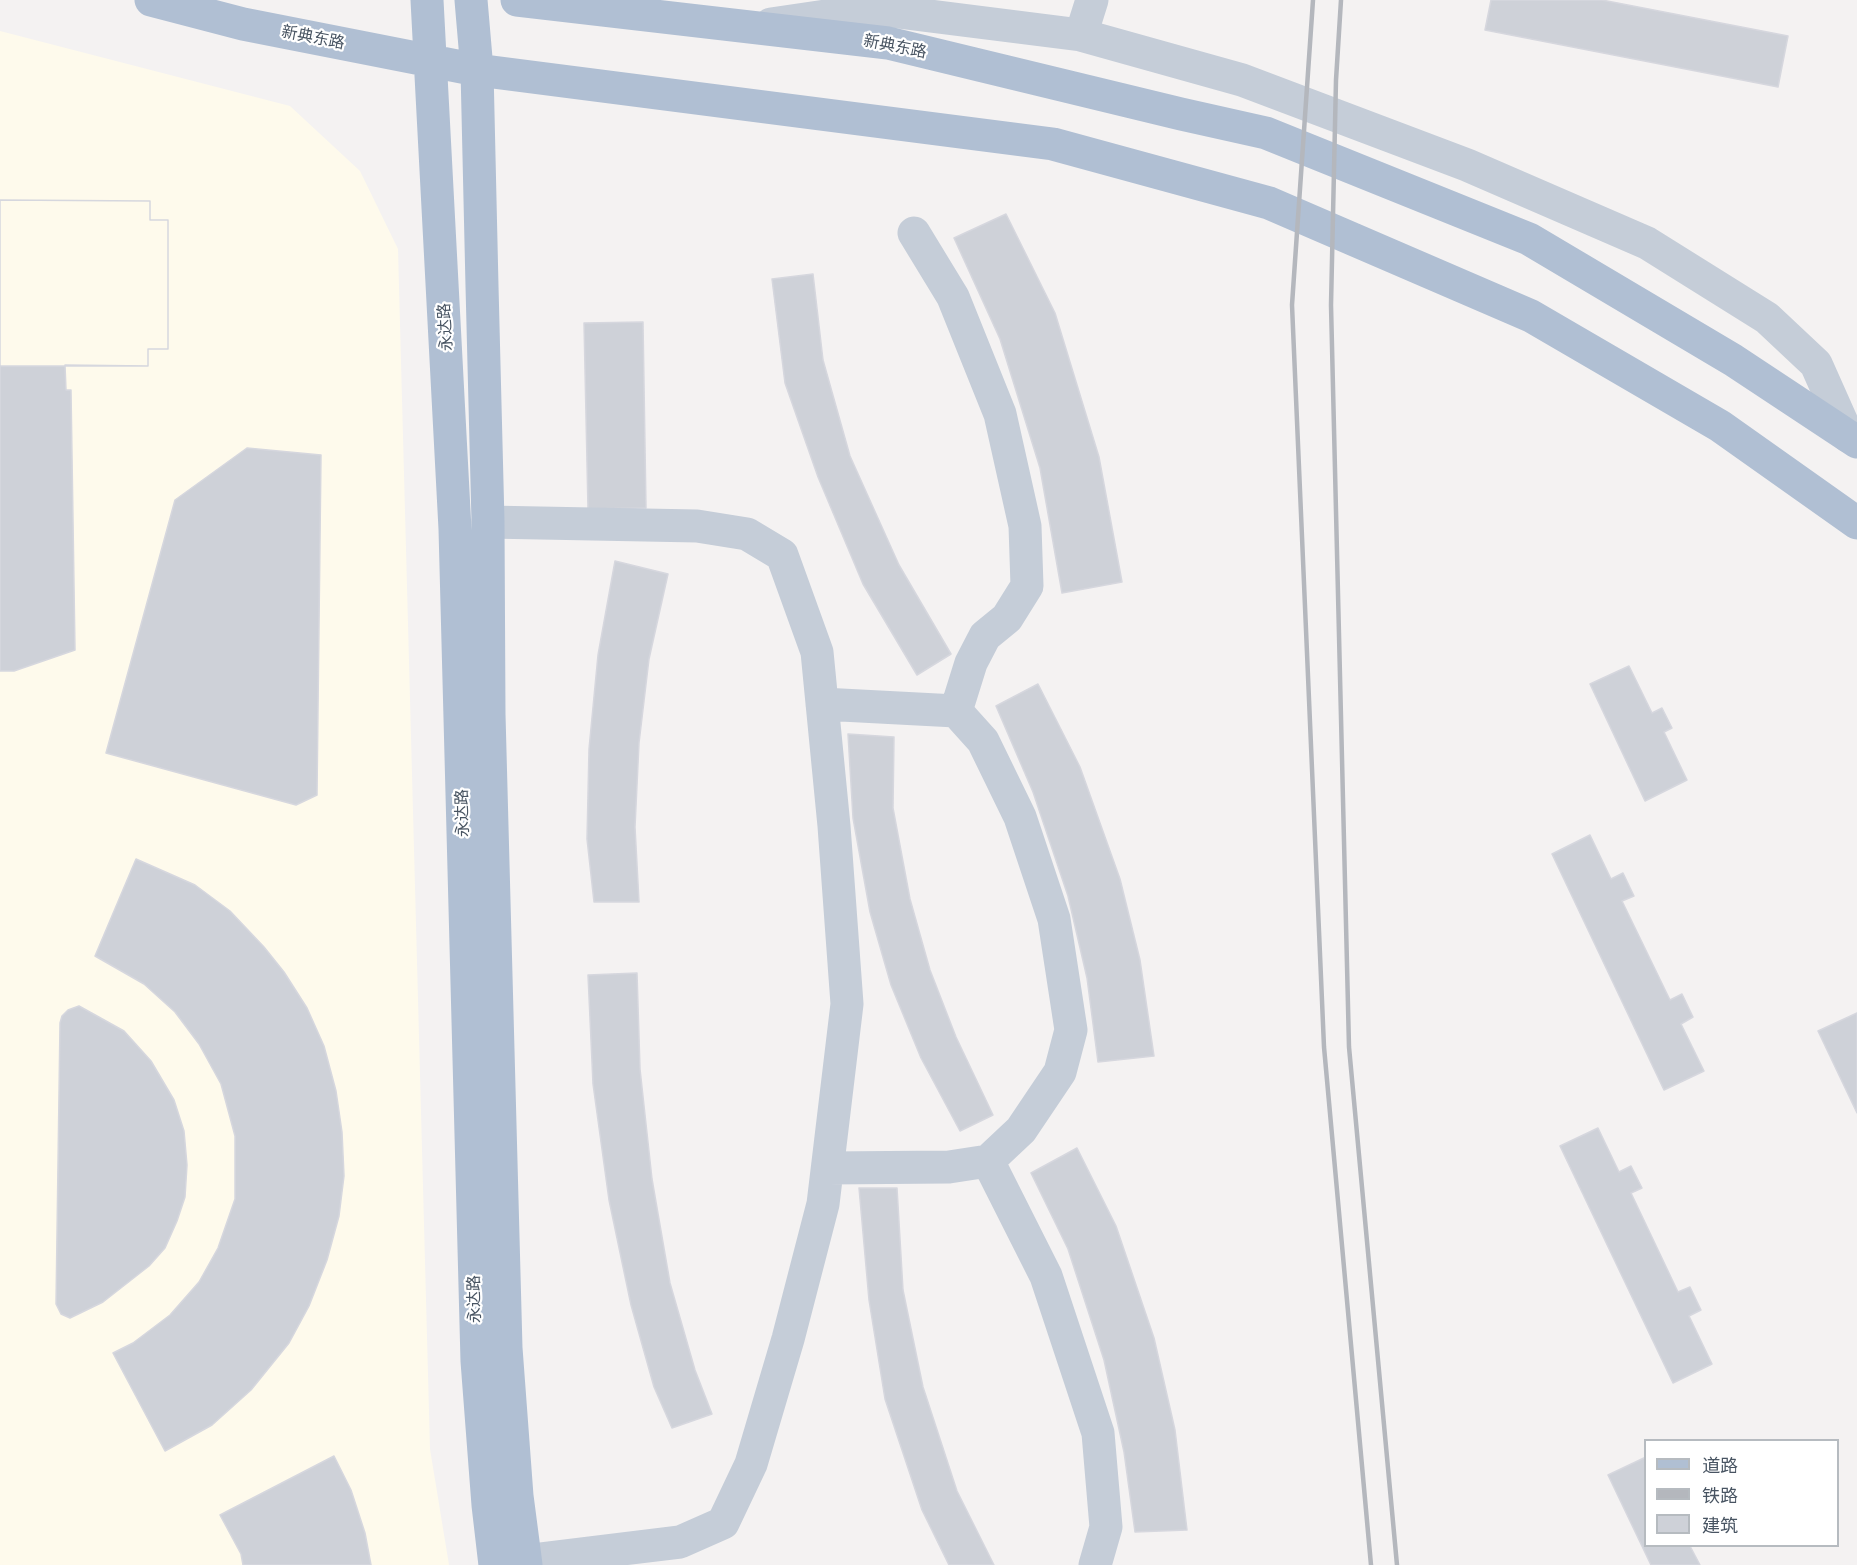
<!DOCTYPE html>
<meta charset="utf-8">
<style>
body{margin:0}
#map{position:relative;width:1857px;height:1565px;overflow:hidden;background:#f4f2f2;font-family:"Fira Sans","Noto Sans SC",sans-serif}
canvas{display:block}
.legend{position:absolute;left:1644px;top:1439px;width:195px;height:108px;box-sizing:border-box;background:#fff;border:2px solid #b6bbc0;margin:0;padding:8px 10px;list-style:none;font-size:18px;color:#485462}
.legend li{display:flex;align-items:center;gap:12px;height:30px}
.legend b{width:30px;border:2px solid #b6bbc0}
</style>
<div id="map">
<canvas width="1857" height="1565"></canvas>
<ul class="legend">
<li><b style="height:8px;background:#b0bfd3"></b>道路</li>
<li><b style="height:8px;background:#b4b7bd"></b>铁路</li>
<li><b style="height:16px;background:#ced1d8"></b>建筑</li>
</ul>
</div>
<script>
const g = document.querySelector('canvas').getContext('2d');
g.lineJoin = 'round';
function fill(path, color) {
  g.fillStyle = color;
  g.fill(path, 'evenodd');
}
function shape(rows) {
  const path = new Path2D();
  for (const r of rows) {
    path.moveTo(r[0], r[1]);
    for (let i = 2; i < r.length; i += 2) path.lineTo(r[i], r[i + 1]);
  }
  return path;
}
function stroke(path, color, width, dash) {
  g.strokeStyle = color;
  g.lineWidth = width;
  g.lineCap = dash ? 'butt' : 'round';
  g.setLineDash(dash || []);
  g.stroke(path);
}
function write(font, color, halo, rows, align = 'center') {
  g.font = font + ' "Fira Sans","Noto Sans SC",sans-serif';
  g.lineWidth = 4.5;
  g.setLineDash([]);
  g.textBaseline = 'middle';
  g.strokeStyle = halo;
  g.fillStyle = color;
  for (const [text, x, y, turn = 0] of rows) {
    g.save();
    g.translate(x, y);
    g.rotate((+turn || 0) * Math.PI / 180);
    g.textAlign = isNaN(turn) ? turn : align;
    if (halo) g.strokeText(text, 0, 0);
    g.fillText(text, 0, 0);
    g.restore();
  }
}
const commercial = shape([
 [0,31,290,106,360,171,398,249,430,1449,449,1565,0,1565]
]);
const building = shape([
 [1491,0,1602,0,1788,36,1778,87,1485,30,1491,0],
 [0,200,150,201,150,220,168,220,168,349,148,349,148,366,0,366,0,200],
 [0,200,150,201,150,220,168,220,168,349,148,349,148,366,65,365,66,390,71,390,75,650,14,671,0,671,0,200],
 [1006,214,1055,313,1099,457,1122,582,1062,593,1040,468,1000,339,954,238,1006,214],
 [813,274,823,360,850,456,899,565,951,654,917,675,863,584,818,477,785,383,772,279,813,274],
 [643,322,646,508,588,509,584,323,643,322],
 [247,448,321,455,317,795,296,805,106,753,175,500,247,448],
 [615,561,668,574,649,659,639,743,635,827,639,902,594,902,587,839,589,749,598,655,615,561],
 [1629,666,1652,713,1662,708,1672,728,1664,732,1687,780,1645,801,1590,684,1629,666],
 [1038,684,1080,767,1120,879,1140,960,1154,1056,1098,1062,1087,978,1068,896,1033,792,996,706,1038,684],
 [848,734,894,737,893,808,910,899,930,970,956,1037,993,1115,960,1131,921,1058,891,985,870,912,853,818,848,734],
 [1590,835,1611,879,1623,873,1634,896,1622,901,1670,1000,1682,994,1693,1017,1681,1024,1704,1071,1664,1090,1552,854,1590,835],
 [136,859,195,885,230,911,264,947,284,972,307,1008,324,1046,336,1091,342,1132,344,1176,339,1216,327,1260,309,1306,289,1343,251,1390,212,1425,165,1451,113,1353,133,1343,170,1315,199,1282,218,1248,235,1199,235,1136,221,1084,199,1044,175,1012,144,984,95,956,136,859],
 [637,973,640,1069,652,1179,670,1283,695,1370,712,1414,672,1428,654,1387,631,1305,609,1200,593,1084,588,975,637,973],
 [79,1006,124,1031,151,1061,174,1100,184,1131,187,1165,185,1197,177,1221,165,1248,149,1266,103,1302,70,1318,61,1314,56,1304,60,1023,62,1016,68,1010,79,1006],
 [1857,1013,1857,1113,1818,1031,1857,1013],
 [1598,1128,1619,1172,1631,1166,1642,1188,1631,1193,1678,1292,1690,1287,1701,1310,1689,1316,1712,1364,1673,1383,1560,1146,1598,1128],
 [1077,1148,1116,1226,1154,1338,1175,1430,1187,1530,1135,1532,1124,1452,1104,1360,1068,1249,1031,1173,1077,1148],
 [859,1188,897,1188,903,1290,923,1387,957,1491,994,1565,949,1565,922,1510,885,1399,869,1300,859,1188],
 [334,1456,351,1490,365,1533,371,1565,243,1565,241,1554,220,1515,334,1456],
 [1646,1457,1646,1546,1690,1546,1700,1565,1651,1565,1608,1475,1646,1457]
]);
const minor = shape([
 [771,24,874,9,1081,35,1242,80,1467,165,1647,243,1767,318,1816,364,1848,436],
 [1081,35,1092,0],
 [914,233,953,297,1000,414,1025,526,1027,586,1007,618,985,636,971,663,956,711],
 [488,522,697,526,747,534,782,555,817,652,834,826,847,1004,823,1204,788,1339,751,1464,723,1523,680,1542,525,1561],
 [822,704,956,711,983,741,1020,817,1054,919,1071,1030,1060,1072,1021,1130,988,1161,949,1167,828,1168],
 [988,1161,1046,1276,1098,1433,1106,1527,1095,1565]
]);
const major = shape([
 [151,0,243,24,477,70,1053,144,1269,203,1531,316,1720,426,1857,523],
 [427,0,455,529,477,1361,488,1505,495,1565],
 [471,0,477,70,482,286,488,522,489,714,506,1348,517,1496,526,1565],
 [517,0,888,43,1181,114,1266,133,1529,239,1733,360,1857,442]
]);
const rail = shape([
 [1313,0,1292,305,1324,1047,1371,1565],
 [1341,0,1336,80,1331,305,1349,1047,1397,1565]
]);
const streetNames = [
 ["新典东路",313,38,11],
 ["新典东路",895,47,11],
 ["永达路",446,327,-93],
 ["永达路",463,813,-91],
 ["永达路",475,1299,-91]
];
fill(commercial, '#fefaec');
fill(building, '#ced1d8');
stroke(building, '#d6d7de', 1.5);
stroke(minor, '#c5cdd8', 33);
stroke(major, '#b0bfd3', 33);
stroke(rail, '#b4b7bd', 4.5);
write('16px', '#485462', '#fff', streetNames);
</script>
